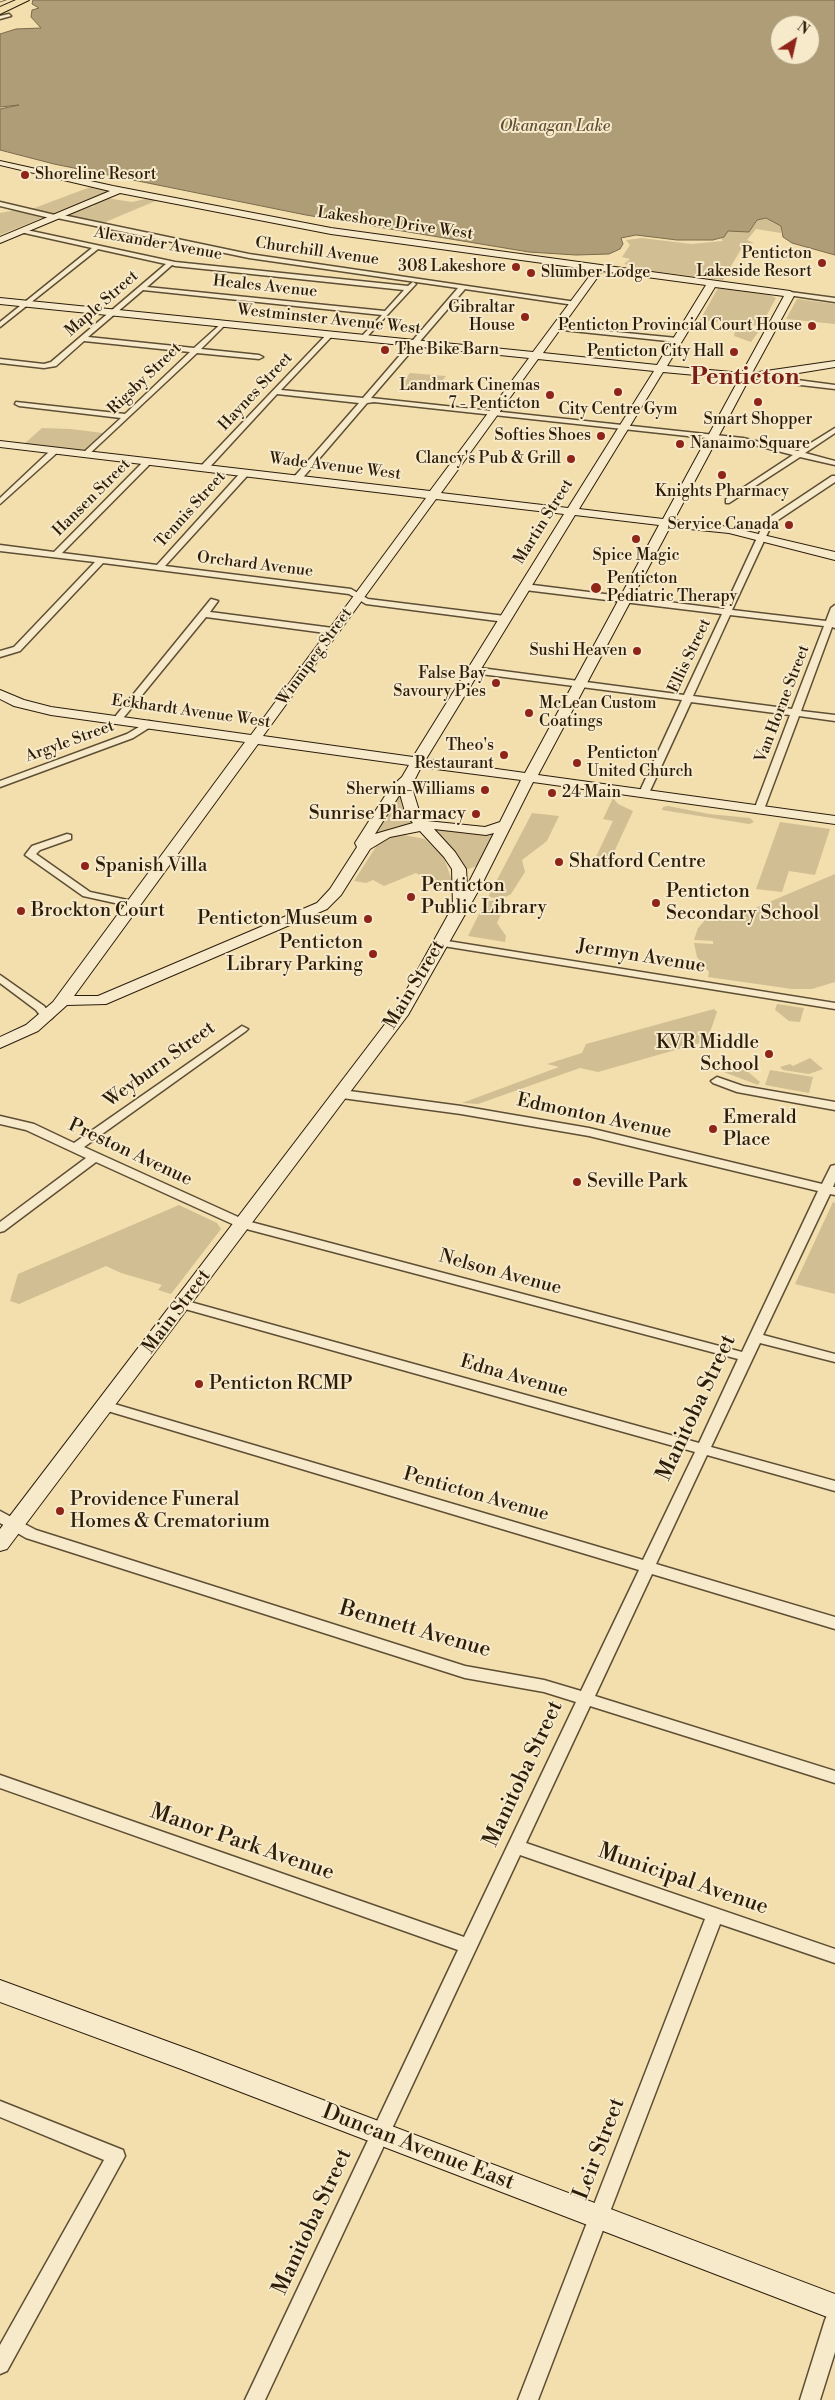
<!DOCTYPE html>
<style>
body{margin:0}
#map{position:relative;width:835px;height:2400px;overflow:hidden;background:#f3dfae;font-family:"Libre Bodoni",serif}
canvas{display:block}
.north{position:absolute;left:770px;top:15px;width:50px;height:50px;box-sizing:border-box;background:#f7eaca;border:1px solid #a6987e;border-radius:50%;rotate:35deg;font-size:14px;font-weight:700;line-height:20px;text-align:center;color:#2c1d0b}
.north::after{content:'';display:block;margin:auto;width:18px;height:22px;background:#8f2418;clip-path:polygon(50% 0,100% 100%,50% 72%,0 100%)}
</style>
<div id="map">
<canvas width="835" height="2400"></canvas>
<div class="north">N</div>
</div>
<script>
const g = document.querySelector('canvas').getContext('2d');
g.lineJoin = 'round';
function fill(path, color) {
  g.fillStyle = color;
  g.fill(path, 'evenodd');
}
function shape(rows) {
  const path = new Path2D();
  for (const r of rows) {
    path.moveTo(r[0], r[1]);
    for (let i = 2; i < r.length; i += 2) path.lineTo(r[i], r[i + 1]);
  }
  return path;
}
function stroke(path, color, width, dash) {
  g.strokeStyle = color;
  g.lineWidth = width;
  g.lineCap = dash ? 'butt' : 'round';
  g.setLineDash(dash || []);
  g.stroke(path);
}
function write(font, color, halo, rows, align = 'center') {
  g.font = font + ' "Libre Bodoni",serif';
  g.lineWidth = 4;
  g.setLineDash([]);
  g.textBaseline = 'middle';
  g.strokeStyle = halo;
  g.fillStyle = color;
  for (const [text, x, y, turn = 0] of rows) {
    g.save();
    g.translate(x, y);
    g.rotate((+turn || 0) * Math.PI / 180);
    g.textAlign = isNaN(turn) ? turn : align;
    if (halo) g.strokeText(text, 0, 0);
    g.fillText(text, 0, 0);
    g.restore();
  }
}
const green = shape([
 [93,186,110,191,55,214,29,210],
 [106,198,132,202,150,198,158,200,103,223,67,216,88,206,95,207,90,205],
 [16,210,42,218,0,235,0,213],
 [762,218,772,220,781,226,781,233,756,229,747,240,754,243,744,244,723,280,636,269,634,266,624,264,630,259,622,257,630,245,626,240,642,238,691,244,723,241,721,239,726,231,750,231,757,220],
 [718,288,770,295,776,298,761,326,700,320],
 [797,299,835,304,835,324,786,319],
 [727,328,759,331,751,342,734,336,735,331,726,330],
 [410,373,446,376,435,389,399,386],
 [42,428,71,429,103,433,84,451,24,444],
 [400,792,402,806,412,822,371,839],
 [613,798,618,804,633,811,609,863,594,861,613,821,603,819],
 [668,806,709,814,750,818,754,822,749,824,662,810,663,807],
 [532,813,559,816,547,841,522,860,525,872,511,894,502,899,488,897],
 [780,822,830,829,815,875,789,871,782,892,756,889],
 [430,827,494,833,477,866,465,870],
 [404,835,425,839,444,858,452,881,450,893,416,873,384,886,373,880,366,883,354,881,379,842,391,836],
 [835,874,835,982,812,989,792,989,708,977,709,972,697,957,694,943,713,944,713,941,694,940,698,928,707,918,720,910,734,917],
 [486,900,501,902,502,904,503,910,497,923,506,936,505,942,468,936],
 [777,1004,804,1008,800,1022,789,1021,775,1010],
 [714,1009,717,1012,707,1041,598,1072,580,1068,478,1104,462,1103,559,1067,547,1064,582,1053,586,1044],
 [810,1058,823,1069,809,1074,783,1070,780,1067,790,1064,793,1066],
 [734,1060,760,1082,758,1085,721,1071,721,1068,731,1069],
 [770,1070,813,1077,809,1093,765,1085],
 [833,1202,835,1203,835,1294,795,1284],
 [179,1205,217,1223,221,1229,171,1294,158,1290,162,1285,121,1273,106,1266,19,1304,10,1301,18,1274]
]);
const water = shape([
 [33,0,835,0,835,255,792,243,783,237,781,226,766,218,757,220,749,232,728,231,724,237,713,240,677,240,636,235,621,238,623,244,620,249,609,254,576,255,529,252,306,215,54,164,0,150,0,109,19,105,0,107,0,34,16,29,41,28,31,17,32,10,39,8,32,4,33,0],
 [780,25,810,25,810,55,780,55,780,25]
]);
const stream = shape([
 [0,2,6,0]
]);
const street = shape([
 [9,14,11,16,0,19,0,16,9,14],
 [0,202,55,215,58,214,249,254,576,302,577,303,574,305,465,289,371,398,743,438,798,451,835,428,835,433,805,453,835,461,835,465,800,457,729,503,726,503,726,499,793,455,743,442,374,402,367,403,300,481,294,481,294,477,359,403,277,394,207,470,201,470,201,466,327,334,333,335,281,390,363,398,458,288,249,258,57,218,54,219,0,206,0,202],
 [22,229,175,262,408,286,413,282,416,284,364,340,360,338,382,315,143,290,88,337,194,348,223,322,226,324,201,349,259,355,263,357,259,359,197,353,87,456,83,454,84,452,121,418,19,406,15,404,16,402,125,414,190,352,84,341,56,366,44,368,0,363,0,359,44,364,51,362,166,264,98,249,0,327,0,322,92,248,20,232,22,229],
 [172,265,175,266,404,290,385,311,147,287,172,265],
 [790,292,835,298,835,302,788,295,787,294,790,292],
 [555,326,677,338,681,340,677,342,553,329,552,328,555,326],
 [778,371,797,380,835,385,835,389,792,384,775,375,774,373,778,371],
 [52,449,59,451,0,504,0,498,52,449],
 [145,460,152,462,62,553,157,565,242,471,248,471,248,475,165,566,351,589,368,599,505,616,509,619,505,622,366,604,349,594,103,563,20,651,0,657,0,651,14,647,95,562,0,551,0,545,54,552,145,460],
 [832,476,835,476,835,482,775,522,770,528,732,610,826,621,831,608,835,605,835,628,832,627,801,711,835,715,835,721,799,716,763,812,755,812,754,810,790,715,691,702,649,793,644,796,639,793,682,700,473,673,468,670,473,667,684,695,722,614,525,590,521,587,525,584,724,609,763,525,769,518,832,476],
 [730,615,824,626,792,709,693,696,730,615],
 [211,599,218,601,210,612,333,628,337,631,333,634,206,617,120,722,114,722,114,718,211,599],
 [149,721,152,722,152,726,133,738,0,787,0,781,127,734,149,721],
 [67,834,71,835,71,839,40,850,36,854,90,892,137,902,137,906,133,907,83,896,25,855,32,846,67,834],
 [441,940,835,1003,835,1009,437,945,436,943,441,940],
 [0,975,44,1006,53,1017,51,1019,43,1019,36,1010,0,983,0,975],
 [242,1026,248,1029,246,1031,84,1147,247,1221,742,1352,818,1191,589,1136,461,1114,342,1098,336,1094,342,1090,461,1106,589,1128,822,1184,831,1166,835,1165,835,1182,833,1187,835,1187,835,1195,830,1194,763,1335,835,1354,835,1362,760,1343,711,1447,835,1481,835,1491,707,1455,656,1564,835,1617,835,1629,652,1574,595,1696,835,1771,835,1783,590,1706,526,1843,835,1949,835,1963,720,1924,538,2400,518,2400,705,1919,520,1855,265,2400,245,2400,458,1950,0,1788,0,1775,464,1937,576,1702,544,1692,465,1678,26,1538,0,1523,0,1511,36,1530,465,1666,544,1680,581,1691,639,1570,101,1409,99,1406,101,1403,111,1403,643,1560,695,1452,178,1307,176,1304,183,1300,699,1443,738,1359,239,1227,96,1162,4,1231,0,1232,0,1222,86,1158,26,1130,0,1124,0,1116,34,1124,74,1143,242,1026],
 [717,1077,743,1086,835,1102,835,1110,737,1092,713,1083,711,1081,717,1077],
 [0,2101,123,2150,125,2156,7,2371,0,2374,0,2345,104,2160,0,2117,0,2101],
 [835,2311,835,2352,820,2400,800,2400,825,2320,828,2313,835,2311]
]);
const secondary = shape([
 [0,161,113,186,331,228,790,291,795,294,752,373,835,361,835,367,762,379,749,379,674,520,729,527,835,552,835,560,729,533,670,527,538,775,835,816,835,824,533,782,481,886,408,1015,7,1549,0,1551,0,1529,395,1011,453,906,452,869,444,857,420,831,390,837,370,849,341,895,327,909,106,1004,67,1005,38,1031,0,1048,0,1037,26,1025,53,1002,245,742,51,715,14,706,0,699,0,690,24,700,51,707,251,735,426,498,0,447,0,441,430,491,529,358,0,304,0,298,533,352,594,270,331,234,120,193,0,243,0,237,110,191,0,165,0,161],
 [602,271,706,285,657,365,543,353,602,271],
 [715,287,784,296,742,373,667,366,715,287],
 [538,359,654,371,568,508,441,493,538,359],
 [663,372,739,379,663,519,579,509,663,372],
 [436,499,564,514,413,757,263,736,436,499],
 [575,515,659,525,525,773,426,759,575,515],
 [258,744,409,765,402,777,390,788,355,843,357,847,330,889,317,903,98,996,74,996,258,744],
 [421,767,521,780,500,822,485,827,427,821,420,814,413,791,415,779,421,767],
 [400,794,406,815,413,823,375,834,400,794],
 [434,829,486,835,494,833,467,886,466,869,455,852,434,829],
 [0,1980,199,2053,835,2294,835,2320,181,2069,0,2002,0,1980]
]);
const highway = shape([
 [16,0,29,0,0,14,0,7,16,0]
]);
const markers = [
 [25,175,5,"#8f2418"],
 [822,263,5,"#8f2418"],
 [516,267,5,"#8f2418"],
 [531,273,5,"#8f2418"],
 [525,317,5,"#8f2418"],
 [812,326,5,"#8f2418"],
 [385,350,5,"#8f2418"],
 [734,352,5,"#8f2418"],
 [618,392,5,"#8f2418"],
 [550,395,5,"#8f2418"],
 [758,402,5,"#8f2418"],
 [601,436,5,"#8f2418"],
 [680,444,5,"#8f2418"],
 [571,459,5,"#8f2418"],
 [722,475,5,"#8f2418"],
 [789,525,5,"#8f2418"],
 [636,539,5,"#8f2418"],
 [596,588,6,"#8f2418"],
 [637,651,5,"#8f2418"],
 [496,683,5,"#8f2418"],
 [529,713,5,"#8f2418"],
 [504,755,5,"#8f2418"],
 [577,763,5,"#8f2418"],
 [485,790,5,"#8f2418"],
 [552,793,5,"#8f2418"],
 [476,814,5,"#8f2418"],
 [559,862,5,"#8f2418"],
 [85,866,5,"#8f2418"],
 [411,897,5,"#8f2418"],
 [656,903,5,"#8f2418"],
 [21,911,5,"#8f2418"],
 [368,919,5,"#8f2418"],
 [373,954,5,"#8f2418"],
 [769,1054,5,"#8f2418"],
 [713,1129,5,"#8f2418"],
 [577,1182,5,"#8f2418"],
 [199,1384,5,"#8f2418"],
 [60,1511,5,"#8f2418"]
];
const farWaternames = [
 ["Okanagan Lake",555,127]
];
const farPoinames = [
 ["Shoreline Resort",35,175,"left"],
 ["Penticton",812,254],
 ["Lakeside Resort",812,272],
 ["308 Lakeshore",506,267],
 ["Slumber Lodge",541,273,"left"],
 ["Gibraltar",515,308],
 ["House",515,326],
 ["Penticton Provincial Court House",802,326],
 ["The Bike Barn",395,350,"left"],
 ["Penticton City Hall",724,352],
 ["Landmark Cinemas",540,386],
 ["7 - Penticton",540,404],
 ["City Centre Gym",618,410,"center"],
 ["Smart Shopper",758,420,"center"],
 ["Softies Shoes",591,436],
 ["Nanaimo Square",690,444,"left"],
 ["Clancy's Pub & Grill",561,459],
 ["Knights Pharmacy",722,492,"center"],
 ["Service Canada",779,525],
 ["Spice Magic",636,556,"center"],
 ["Penticton",607,579,"left"],
 ["Pediatric Therapy",607,597,"left"],
 ["Sushi Heaven",627,651],
 ["False Bay",486,674],
 ["Savoury Pies",486,692],
 ["McLean Custom",539,704,"left"],
 ["Coatings",539,722,"left"],
 ["Theo's",494,746],
 ["Restaurant",494,764],
 ["Penticton",587,754,"left"],
 ["United Church",587,772,"left"],
 ["Sherwin-Williams",475,790],
 ["24 Main",562,793,"left"]
];
const farStreetnames = [
 ["Lakeshore Drive West",395,224,8],
 ["Alexander Avenue",158,244,10],
 ["Churchill Avenue",317,252,8],
 ["Heales Avenue",265,287,6],
 ["Maple Street",102,304,-41],
 ["Westminster Avenue West",329,320,6],
 ["Rigsby Street",145,379,-44],
 ["Haynes Street",256,392,-47],
 ["Wade Avenue West",335,467,7],
 ["Hansen Street",92,498,-45],
 ["Tennis Street",191,510,-48],
 ["Martin Street",544,522,-58],
 ["Orchard Avenue",255,565,7],
 ["Ellis Street",690,656,-65],
 ["Winnipeg Street",315,657,-54],
 ["Van Horne Street",783,704,-69],
 ["Eckhardt Avenue West",191,712,8],
 ["Argyle Street",70,742,-20]
];
const poiNames = [
 ["Sunrise Pharmacy",466,814,"right"],
 ["Shatford Centre",569,862],
 ["Spanish Villa",95,866],
 ["Penticton",421,886],
 ["Public Library",421,908],
 ["Penticton",666,892],
 ["Secondary School",666,914],
 ["Brockton Court",31,911],
 ["Penticton Museum",358,919,"right"],
 ["Penticton",363,943,"right"],
 ["Library Parking",363,965,"right"],
 ["KVR Middle",759,1043,"right"],
 ["School",759,1065,"right"],
 ["Emerald",723,1118],
 ["Place",723,1140],
 ["Seville Park",587,1182],
 ["Penticton RCMP",209,1384],
 ["Providence Funeral",70,1500],
 ["Homes & Crematorium",70,1522]
];
const streetNames = [
 ["Jermyn Avenue",641,957,9],
 ["Main Street",415,985,-59],
 ["Weyburn Street",160,1065,-36],
 ["Edmonton Avenue",594,1117,12],
 ["Preston Avenue",130,1153,25],
 ["Nelson Avenue",500,1273,15],
 ["Main Street",177,1312,-53],
 ["Edna Avenue",514,1377,16],
 ["Penticton Avenue",476,1495,16]
];
const nearStreetnames = [
 ["Manitoba Street",697,1408,-65],
 ["Bennett Avenue",415,1630,16],
 ["Manitoba Street",524,1774,-65],
 ["Manor Park Avenue",242,1843,19],
 ["Municipal Avenue",683,1880,19],
 ["Duncan Avenue East",418,2148,21],
 ["Leir Street",600,2149,-69],
 ["Manitoba Street",313,2222,-65]
];
const farTownnames = [
 ["Penticton",745,378]
];
fill(green, '#d1be92');
fill(water, '#af9d77');
stroke(water, '#7b6a4c', 1);
stroke(stream, '#7b6a4c', 1);
stroke(street, '#5e4e34', 3);
stroke(secondary, '#2c1d0b', 2);
stroke(highway, '#2c1d0b', 2);
fill(street, '#f7eaca');
fill(secondary, '#f7eaca');
fill(highway, '#f3dfae');
for (const [x, y, r, color] of markers) {
  const dot = new Path2D();
  dot.arc(x, y, r, 0, 2 * Math.PI);
  g.fillStyle = color;
  g.fill(dot);
  stroke(dot, '#f7eaca', 2);
}
write('italic 16px', '#605036', '#f7eaca', farWaternames);
write('16px', '#2c1d0b', '#f7eaca', farPoinames, 'right');
write('16px', '#2c1d0b', '#f7eaca', farStreetnames);
write('19px', '#2c1d0b', '#f7eaca', poiNames, 'left');
write('19px', '#2c1d0b', '#f7eaca', streetNames);
write('22px', '#2c1d0b', '#f7eaca', nearStreetnames);
write('bold 24px', '#7a1f14', '#f7eaca', farTownnames);
</script>
